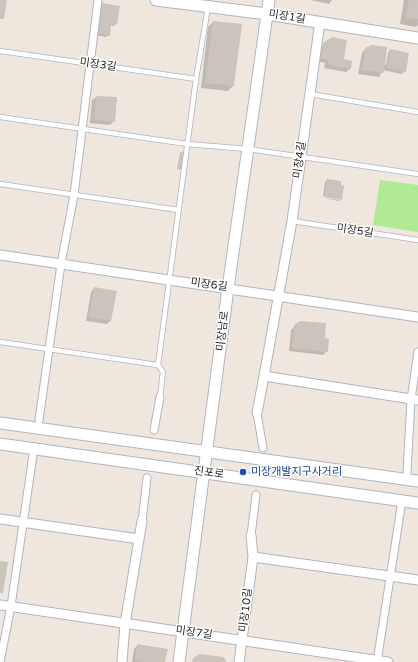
<!DOCTYPE html>
<meta charset="utf-8">
<style>
body{margin:0}
canvas{display:block;background:#efe7dd}
</style>
<canvas width="418" height="662"></canvas>
<script>
const g = document.querySelector('canvas').getContext('2d');
g.lineJoin = 'round';
function fill(path, color) {
  g.fillStyle = color;
  g.fill(path, 'evenodd');
}
function shape(rows) {
  const path = new Path2D();
  for (const r of rows) {
    path.moveTo(r[0], r[1]);
    for (let i = 2; i < r.length; i += 2) path.lineTo(r[i], r[i + 1]);
  }
  return path;
}
function stroke(path, color, width, dash) {
  g.strokeStyle = color;
  g.lineWidth = width;
  g.lineCap = dash ? 'butt' : 'round';
  g.setLineDash(dash || []);
  g.stroke(path);
}
function write(font, color, halo, rows, align = 'center') {
  g.font = font + ' "Varela Round","Noto Sans KR",sans-serif';
  g.lineWidth = 3;
  g.setLineDash([]);
  g.textBaseline = 'middle';
  g.strokeStyle = halo;
  g.fillStyle = color;
  for (const [text, x, y, turn = 0] of rows) {
    g.save();
    g.translate(x, y);
    g.rotate((+turn || 0) * Math.PI / 180);
    g.textAlign = isNaN(turn) ? turn : align;
    if (halo) g.strokeText(text, 0, 0);
    g.fillText(text, 0, 0);
    g.restore();
  }
}
const green = shape([
 [380,180,418,185,418,232,373,225]
]);
const shadow = shape([
 [311,0,332,0,329,4],
 [404,0,418,0,418,25,416,27,400,24],
 [102,4,116,24,114,26,110,25,109,35,106,37,95,35,100,6],
 [213,22,241,25,233,86,228,91,201,88,208,27],
 [323,44,342,60,350,69,346,72,324,68,325,63,317,61,319,48],
 [365,49,386,65,388,53,390,50,405,71,402,74,383,70,379,77,358,74,362,53],
 [96,97,114,121,110,125,90,123,92,100],
 [327,180,340,198,323,196,325,182],
 [322,198,340,200,339,201],
 [94,288,111,320,107,324,86,321,91,292],
 [295,326,324,339,327,351,323,355,289,351,291,330],
 [138,645,164,662,132,662,134,649]
]);
const building = shape([
 [0,0,7,0,4,19,0,19],
 [409,0,418,0,418,19,406,18],
 [102,3,120,6,117,24,111,23,110,36,97,33],
 [213,21,242,24,234,86,205,83],
 [332,37,347,40,344,59,352,61,351,69,328,65,329,60,320,58,323,43],
 [372,45,387,47,384,73,362,70,365,48],
 [390,49,409,53,406,72,387,68],
 [96,96,117,97,115,122,94,120],
 [180,152,185,152,182,170,177,169],
 [327,179,341,181,341,185,344,186,342,200,324,197],
 [94,287,117,291,111,321,89,317],
 [300,321,326,323,325,338,329,339,328,352,292,348,294,325],
 [0,561,8,562,3,593,0,593],
 [137,644,168,649,165,662,144,662,135,660],
 [200,654,223,657,227,662,192,662,193,658]
]);
const service = shape([
 [0,51,196,79],
 [310,94,418,112],
 [0,117,187,144,248,149,418,174],
 [0,184,179,210],
 [292,221,418,240],
 [0,342,158,365],
 [160,397,163,372,158,365,196,79,208,7]
]);
const pedestrian = shape([
 [257,413,263,448],
 [39,420,61,264,74,195,98,0],
 [154,430,160,397],
 [407,473,411,399,418,352],
 [142,521,147,478],
 [251,535,256,495],
 [0,662,11,606,33,455],
 [377,662,401,507]
]);
const minor = shape([
 [320,22,292,221,264,376,418,400],
 [0,255,418,317],
 [257,413,264,376],
 [0,519,139,539],
 [253,557,418,580],
 [0,605,388,662],
 [122,662,125,624,142,521],
 [239,662,253,557,251,535]
]);
const tertiary = shape([
 [156,0,267,14,418,38],
 [0,423,418,481],
 [0,444,418,503],
 [179,662,228,288,269,0]
]);
const markers = [
 [243,472,4,"#1a4fb4"]
];
const streetNames = [
 ["미장1길",287,17,9],
 ["미장3길",98,65,8],
 ["미장4길",300,160,-82],
 ["미장5길",355,231,9],
 ["미장6길",209,285,8],
 ["미장남로",223,331,-83],
 ["진포로",209,473,8],
 ["미장10길",246,610,-83],
 ["미장7길",194,633,8]
];
const transitNames = [
 ["미장개발지구사거리",251,472]
];
fill(green, '#b1ea95');
fill(shadow, '#0003');
fill(building, '#cac4bc');
stroke(service, '#b1b3c1', 6);
stroke(pedestrian, '#b1b3c1', 9);
stroke(minor, '#b1b3c1', 11);
stroke(tertiary, '#b1b3c1', 13);
stroke(service, '#fff', 4.5);
stroke(pedestrian, '#fff', 7);
stroke(minor, '#fff', 9);
stroke(tertiary, '#fff', 11);
for (const [x, y, r, color] of markers) {
  const dot = new Path2D();
  dot.arc(x, y, r, 0, 2 * Math.PI);
  g.fillStyle = color;
  g.fill(dot);
  stroke(dot, '#fff', 1.5);
}
write('11px', '#2c2c2c', '#fff', streetNames);
write('11px', '#164399', '#fff', transitNames, 'left');
</script>
